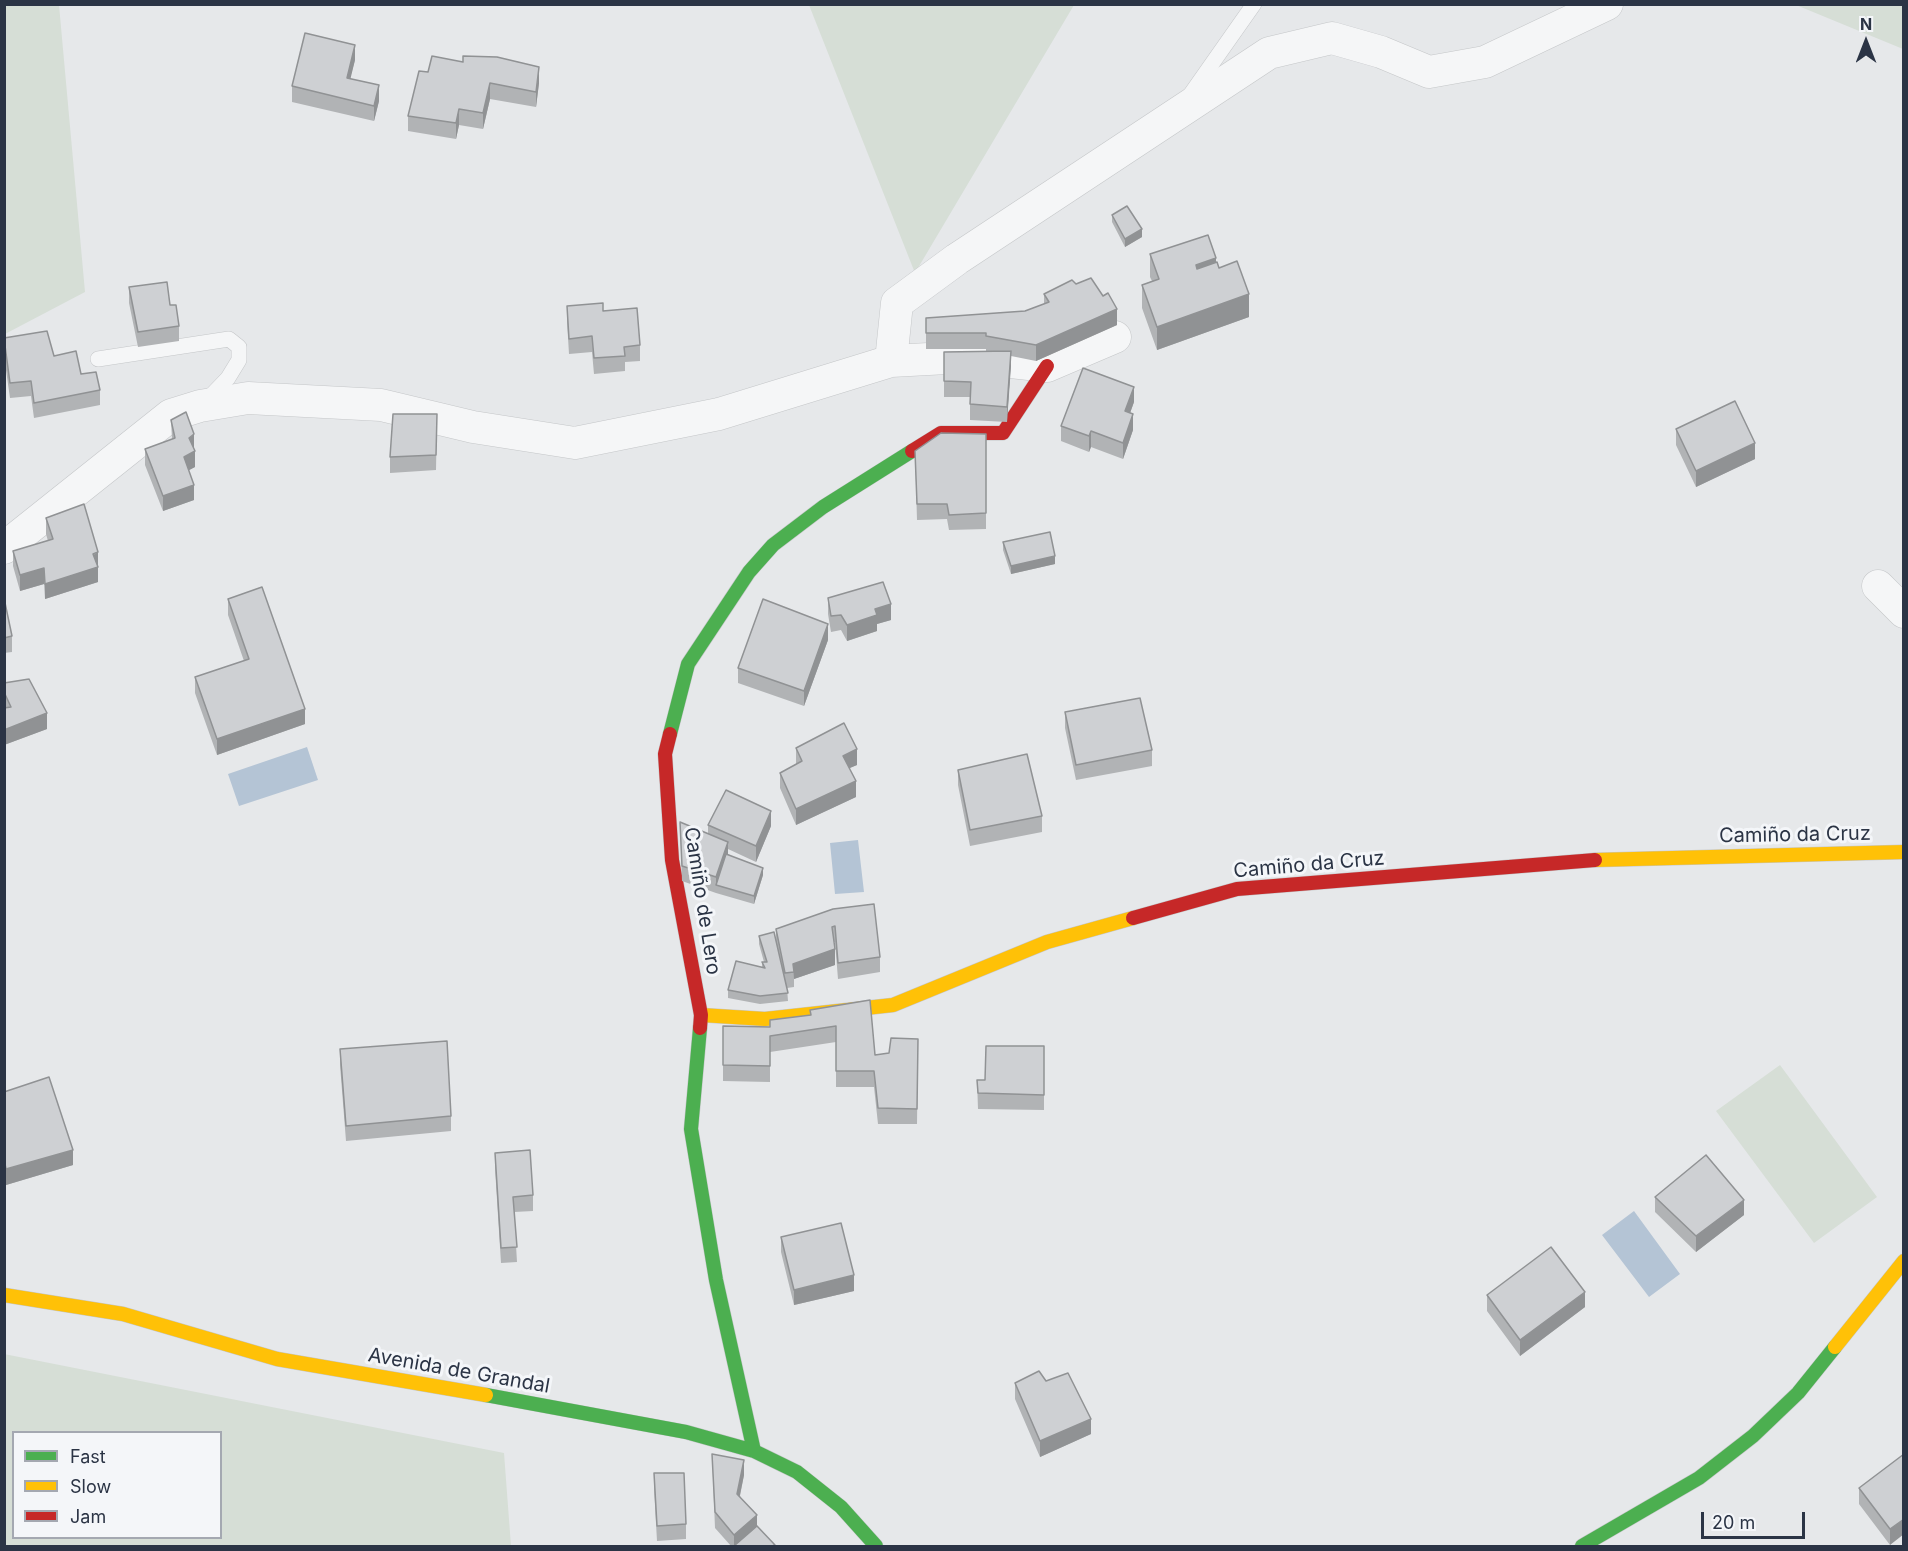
<!DOCTYPE html>
<meta charset="utf-8">
<style>
body{margin:0}
#map{position:relative;width:1908px;height:1551px;overflow:hidden;background:#e6e8ea;font-family:Inter,sans-serif}
canvas{display:block}
.frame{position:absolute;inset:0;border:6px solid #2b3445;pointer-events:none}
.legend{position:absolute;left:12px;top:1431px;width:210px;height:108px;box-sizing:border-box;background:#f4f6f9;border:2px solid #a4a8b1;margin:0;padding:8px 10px;list-style:none;font-size:18px;color:#2b3445}
.legend li{display:flex;align-items:center;gap:12px;height:30px}
.legend b{width:30px;border:2px solid #a4a8b1}
.north{position:absolute;left:1836px;top:12px;width:60px;height:60px;-webkit-text-stroke:4px #f4f6f9;paint-order:stroke;rotate:0deg;font-size:16px;font-weight:700;line-height:24px;text-align:center;color:#2b3445}
.north::after{content:'';display:block;margin:auto;width:21px;height:27px;background:#2b3445;clip-path:polygon(50% 0,100% 100%,50% 72%,0 100%)}
.scale{position:absolute;left:1701px;top:1512px;width:104px;height:27px;box-sizing:border-box;border:3px solid #2b3445;border-top:0;padding-left:8px;font-size:18px;line-height:21px;white-space:nowrap;color:#2b3445;-webkit-text-stroke:4px #f4f6f9;paint-order:stroke}
</style>
<div id="map">
<canvas width="1908" height="1551"></canvas>
<div class="frame"></div>
<ul class="legend">
<li><b style="height:8px;background:#4caf50"></b>Fast</li>
<li><b style="height:8px;background:#ffc107"></b>Slow</li>
<li><b style="height:8px;background:#c62828"></b>Jam</li>
</ul>
<div class="north">N</div>
<div class="scale">20 m</div>
</div>
<script>
const g = document.querySelector('canvas').getContext('2d');
g.lineJoin = 'round';
function fill(path, color) {
  g.fillStyle = color;
  g.fill(path, 'evenodd');
}
function shape(rows) {
  const path = new Path2D();
  for (const r of rows) {
    path.moveTo(r[0], r[1]);
    for (let i = 2; i < r.length; i += 2) path.lineTo(r[i], r[i + 1]);
  }
  return path;
}
function stroke(path, color, width, dash) {
  g.strokeStyle = color;
  g.lineWidth = width;
  g.lineCap = dash ? 'butt' : 'round';
  g.setLineDash(dash || []);
  g.stroke(path);
}
function write(font, color, halo, rows, align = 'center') {
  g.font = font + ' Inter,sans-serif';
  g.lineWidth = 6;
  g.setLineDash([]);
  g.textBaseline = 'middle';
  g.strokeStyle = halo;
  g.fillStyle = color;
  for (const [text, x, y, turn = 0] of rows) {
    g.save();
    g.translate(x, y);
    g.rotate((+turn || 0) * Math.PI / 180);
    g.textAlign = isNaN(turn) ? turn : align;
    if (halo) g.strokeText(text, 0, 0);
    g.fillText(text, 0, 0);
    g.restore();
  }
}
const green = shape([
 [5,4,59,5,85,292,5,334],
 [809,5,1074,5,915,273],
 [1796,5,1903,5,1903,49],
 [1780,1065,1877,1197,1814,1243,1716,1111],
 [4,1354,504,1453,511,1546,5,1546],
 [220,1432,220,1538,14,1538,14,1432]
]);
const water = shape([
 [307,747,318,780,239,806,228,774],
 [858,840,864,892,835,894,830,843],
 [1634,1211,1680,1274,1649,1297,1602,1235]
]);
const lane = shape([
 [1190,95,1254,4],
 [98,359,229,339,239,347,239,360,228,378,205,402]
]);
const street = shape([
 [1115,337,1047,366,966,357,891,361,897,303,957,259,1269,53,1332,38,1381,52,1429,72,1485,62,1607,4],
 [4,548,171,415,200,406,248,398,381,405,473,427,575,443,719,414,891,361],
 [1878,586,1904,612]
]);
const fast = shape([
 [670,734,688,664,749,572,773,545,823,507,912,451],
 [700,1028,691,1129,716,1280,754,1451],
 [486,1395,686,1432,754,1451,797,1472,841,1507,876,1546],
 [1582,1546,1699,1478,1753,1436,1798,1393,1835,1347]
]);
const slow = shape([
 [1595,860,1904,852],
 [701,1015,765,1019,893,1005,1047,942,1133,918],
 [4,1295,123,1314,277,1359,486,1395],
 [1835,1347,1904,1261]
]);
const jam = shape([
 [912,451,941,433,1003,433,1047,366],
 [670,734,665,754,672,860,701,1015,700,1028],
 [1133,918,1237,889,1595,860]
]);
const wall = shape([
 [355,60,350,78,379,101,374,121,292,102,292,86],
 [463,62,539,83,536,107,490,99,483,129,459,125,456,139,408,131,408,116,428,72],
 [1112,215,1142,237,1125,247,1112,222],
 [1150,254,1216,262,1249,317,1157,350,1142,308,1142,285,1152,281,1150,277],
 [1076,284,1117,325,1036,361,1011,356,1007,422,970,420,970,397,944,397,944,352,986,351,986,349,926,349,926,318,1025,311,1044,304,1044,294],
 [129,287,179,326,179,341,138,347,129,303],
 [567,306,603,311,640,345,640,361,625,362,625,371,594,374,592,352,569,354,567,321],
 [4,338,54,356,81,374,100,390,100,405,34,418,31,396,10,398,4,356],
 [1134,402,1130,413,1133,430,1123,459,1091,447,1089,452,1061,441,1061,426],
 [437,414,436,470,390,473,390,457],
 [171,420,194,450,195,467,188,470,194,500,163,511,145,465,145,449,172,439],
 [1676,429,1755,459,1696,487,1676,445],
 [986,434,986,529,949,530,947,519,917,520,915,451],
 [46,518,98,565,98,582,45,599,44,584,20,591,13,566,13,551,48,541,46,534],
 [1003,542,1055,564,1011,574,1003,550],
 [4,598,12,636,12,652,4,653],
 [828,598,891,620,877,624,877,631,847,641,841,630,831,632,828,614],
 [228,599,305,724,217,755,195,693,195,677,244,661,228,615],
 [828,640,804,706,738,683,738,668],
 [4,683,47,729,4,745],
 [1065,712,1152,750,1152,766,1076,780,1065,728],
 [796,748,857,765,849,768,856,797,796,825,780,788,780,773,796,764],
 [958,770,1042,816,1042,832,970,846,958,785],
 [680,822,708,834,708,825,771,826,756,862,728,849,728,854,763,875,754,904,716,893,682,881],
 [833,909,880,957,880,972,838,979,835,942,834,942,835,965,794,979,794,987,787,988,788,1001,760,1004,728,998,728,990,762,967,762,962,764,962,759,944,759,936,776,939,776,929],
 [870,1000,875,1055,889,1053,918,1039,917,1124,878,1124,874,1087,836,1087,836,1042,770,1052,770,1082,723,1081,723,1026,770,1027,810,1015],
 [1044,1046,1044,1110,978,1109,977,1080,985,1080],
 [340,1049,451,1116,451,1131,346,1141,340,1065],
 [4,1092,73,1165,6,1185,4,1174],
 [495,1153,533,1195,533,1211,514,1212,517,1262,501,1263,495,1168],
 [1655,1197,1744,1215,1696,1252,1655,1212],
 [781,1237,854,1291,794,1305,781,1252],
 [1487,1295,1585,1307,1520,1356,1487,1311],
 [1046,1381,1091,1434,1040,1457,1015,1399,1015,1383],
 [712,1454,744,1475,740,1496,757,1526,775,1546,731,1546,715,1528],
 [1904,1454,1890,1545,1859,1504,1859,1488],
 [654,1473,686,1524,686,1539,657,1541,654,1488]
]);
const shadedWall = shape([
 [355,45,355,60,347,93,347,78],
 [539,67,539,83,536,107,536,92],
 [490,83,490,99,483,129,483,113],
 [379,85,379,101,374,121,374,106],
 [459,109,459,125,456,139,456,123],
 [1142,229,1142,237,1125,247,1125,239],
 [1216,258,1216,281,1196,288,1196,265],
 [1249,294,1249,317,1157,350,1157,327],
 [1117,309,1117,325,1036,361,1036,345],
 [1011,351,1011,366,1007,422,1007,407],
 [1134,387,1134,402,1125,427,1125,411],
 [1133,414,1133,430,1123,459,1123,443],
 [1091,431,1091,447,1089,452,1089,436],
 [194,434,194,449,189,438],
 [1755,443,1755,459,1696,487,1696,471],
 [195,451,195,467,184,473,184,457],
 [194,485,194,500,163,511,163,496],
 [98,552,98,582,45,599,45,584],
 [1055,556,1055,564,1011,574,1011,566],
 [44,568,44,584,20,591,20,575],
 [891,604,891,620,877,624,877,631,847,641,847,625,875,609],
 [828,624,828,640,804,706,804,691],
 [305,709,305,724,217,755,217,739],
 [47,713,47,729,4,745,4,730],
 [857,749,857,765,843,771,843,756],
 [856,781,856,797,796,825,796,809],
 [771,811,771,826,756,862,756,846],
 [728,842,728,858,716,885,716,893,716,877],
 [763,868,763,875,754,904,754,896],
 [835,949,835,965,794,979,793,964],
 [73,1150,73,1165,6,1185,6,1169],
 [1744,1200,1744,1215,1696,1252,1696,1236],
 [854,1275,854,1291,794,1305,794,1290],
 [1585,1292,1585,1307,1520,1356,1520,1340],
 [1091,1419,1091,1434,1040,1457,1040,1441],
 [744,1460,744,1475,737,1509,737,1494],
 [757,1515,757,1530,734,1546,734,1535],
 [1904,1519,1904,1534,1890,1545,1890,1529]
]);
const building = shape([
 [305,33,355,45,347,78,379,85,374,106,292,86,305,33],
 [432,56,463,62,463,56,497,57,539,67,536,92,490,83,483,113,459,109,456,123,408,116,419,71,428,72,432,56],
 [1127,206,1142,229,1125,239,1112,215,1127,206],
 [1208,235,1216,258,1196,265,1197,269,1217,262,1219,268,1237,261,1249,294,1157,327,1142,285,1159,279,1150,254,1208,235],
 [1091,278,1103,296,1108,293,1117,309,1036,345,986,336,986,333,926,333,926,318,1025,311,1049,302,1044,294,1072,280,1076,284,1091,278],
 [167,282,170,305,176,305,179,326,138,332,129,287,167,282],
 [603,303,603,311,637,308,640,345,624,347,625,356,594,358,592,336,569,339,567,306,603,303],
 [47,331,54,356,76,351,81,374,96,372,100,390,34,403,31,381,10,383,4,338,47,331],
 [1011,351,1007,407,970,404,971,382,944,381,944,352,1011,351],
 [1083,368,1134,387,1125,411,1133,414,1123,443,1091,431,1089,436,1061,426,1083,368],
 [1735,401,1755,443,1696,471,1676,429,1735,401],
 [186,412,194,434,189,438,195,451,184,457,194,485,163,496,145,449,175,438,171,420,186,412],
 [393,414,437,414,436,455,390,457,393,414],
 [941,433,986,434,986,513,949,515,947,504,917,504,915,451,941,433],
 [84,504,98,552,93,554,98,567,45,584,44,568,20,575,13,551,53,539,46,518,84,504],
 [1050,532,1055,556,1011,566,1003,542,1050,532],
 [883,582,891,604,875,609,877,615,847,625,841,615,831,616,828,598,883,582],
 [262,587,305,709,217,739,195,677,249,659,228,599,262,587],
 [4,598,12,636,4,638,4,598],
 [763,599,828,624,804,691,738,668,763,599],
 [29,679,47,713,4,730,4,708,11,707,4,692,4,683,29,679],
 [1140,698,1152,750,1076,765,1065,712,1140,698],
 [844,723,857,749,843,756,856,781,796,809,780,773,802,761,796,748,844,723],
 [1027,754,1042,816,970,830,958,770,1027,754],
 [726,790,771,811,756,846,708,825,726,790],
 [680,822,728,842,716,877,682,866,680,822],
 [726,854,763,868,754,896,716,885,726,854],
 [874,904,880,957,838,963,835,926,832,927,835,949,793,964,794,972,785,973,776,929,833,909,874,904],
 [774,932,788,993,760,996,728,990,736,961,765,968,762,962,767,962,759,936,774,932],
 [870,1000,875,1055,889,1053,891,1038,918,1039,917,1109,878,1108,874,1071,836,1071,836,1026,770,1036,770,1066,723,1065,723,1026,770,1027,770,1020,811,1015,810,1010,870,1000],
 [447,1041,451,1116,346,1126,340,1049,447,1041],
 [986,1046,1044,1046,1044,1095,978,1093,977,1080,985,1080,986,1046],
 [49,1077,73,1150,6,1169,4,1159,4,1092,49,1077],
 [530,1150,533,1195,513,1197,517,1247,501,1248,495,1153,530,1150],
 [1706,1155,1744,1200,1696,1236,1655,1197,1706,1155],
 [841,1223,854,1275,794,1290,781,1237,841,1223],
 [1551,1247,1585,1292,1520,1340,1487,1295,1551,1247],
 [1039,1371,1046,1381,1068,1373,1091,1419,1040,1441,1015,1383,1039,1371],
 [712,1454,744,1460,737,1494,757,1515,734,1535,715,1512,712,1454],
 [1904,1454,1904,1519,1890,1529,1859,1488,1904,1454],
 [654,1473,684,1473,686,1524,657,1526,654,1473],
 [757,1526,775,1545,772,1546,734,1546,757,1526]
]);
const streetNames = [
 ["Camiño da Cruz",1795,835,-1],
 ["Camiño da Cruz",1309,865,-5],
 ["Camiño de Lero",702,901,81],
 ["Avenida de Grandal",459,1371,10]
];
fill(green, '#d6ded6');
fill(water, '#b4c4d5');
stroke(lane, '#c4c6c8', 16);
stroke(street, '#c4c6c8', 33);
stroke(fast, '#c4c6c8', 15);
stroke(slow, '#c4c6c8', 15);
stroke(jam, '#c4c6c8', 15);
stroke(lane, '#f5f6f7', 15);
stroke(street, '#f5f6f7', 32);
stroke(fast, '#4caf50', 14);
stroke(slow, '#ffc107', 14);
stroke(jam, '#c62828', 14);
fill(wall, '#b1b3b5');
fill(shadedWall, '#909294');
fill(building, '#ced0d3');
stroke(building, '#909294', 1.5);
write('20px', '#2b3445', '#f4f6f9', streetNames);
</script>
